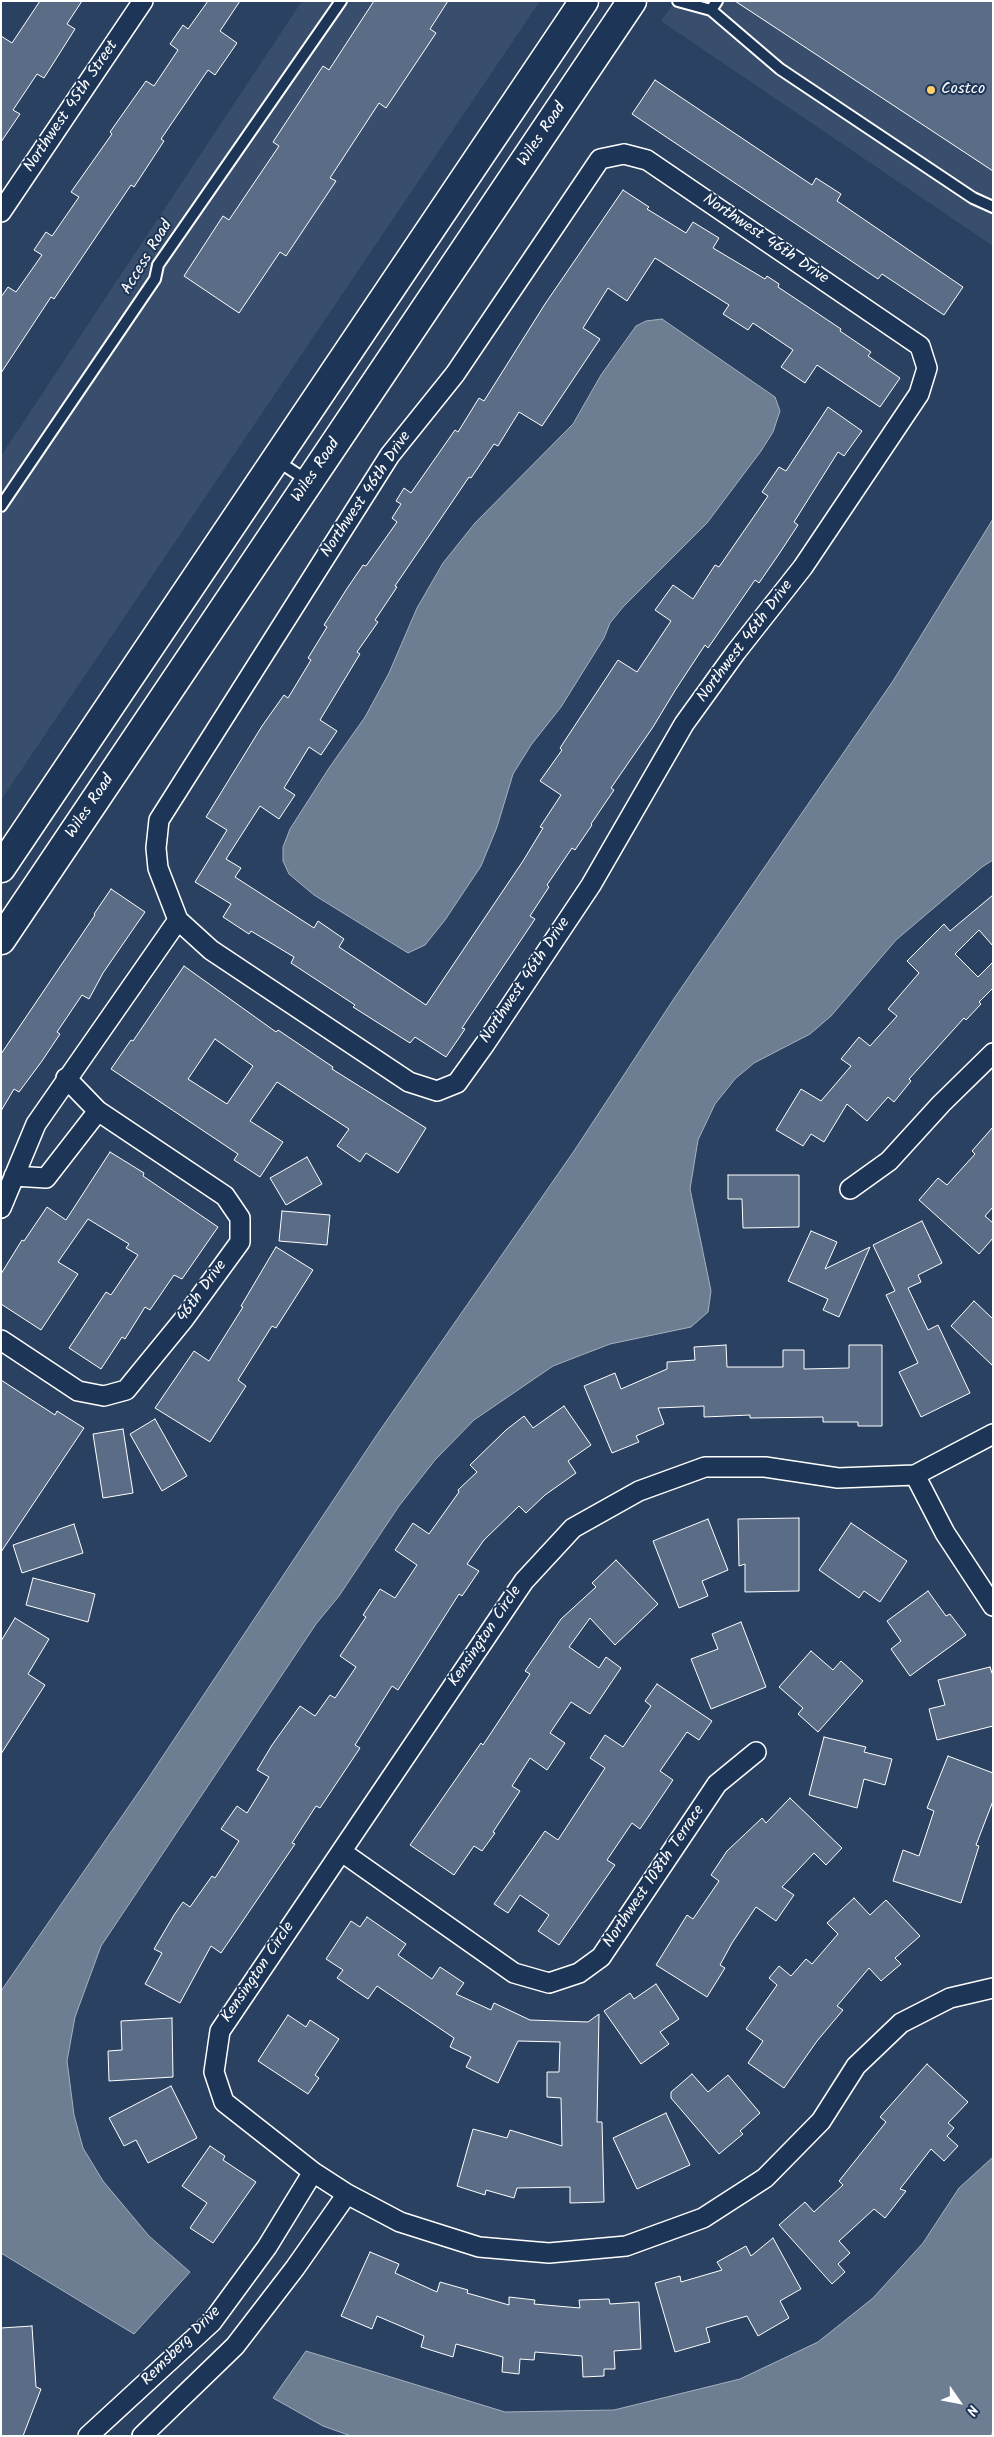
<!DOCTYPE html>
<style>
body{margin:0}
#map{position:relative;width:994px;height:2437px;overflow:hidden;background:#2a4161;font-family:Kalam,sans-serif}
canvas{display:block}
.frame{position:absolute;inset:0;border:2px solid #fff;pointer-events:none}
.north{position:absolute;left:934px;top:2377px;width:50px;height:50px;-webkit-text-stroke:4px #1d3557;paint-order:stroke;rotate:123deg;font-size:14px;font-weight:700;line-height:20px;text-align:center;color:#fff}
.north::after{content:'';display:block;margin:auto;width:18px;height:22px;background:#fff;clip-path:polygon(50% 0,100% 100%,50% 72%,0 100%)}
</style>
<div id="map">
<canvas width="994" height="2437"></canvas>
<div class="frame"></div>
<div class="north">N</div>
</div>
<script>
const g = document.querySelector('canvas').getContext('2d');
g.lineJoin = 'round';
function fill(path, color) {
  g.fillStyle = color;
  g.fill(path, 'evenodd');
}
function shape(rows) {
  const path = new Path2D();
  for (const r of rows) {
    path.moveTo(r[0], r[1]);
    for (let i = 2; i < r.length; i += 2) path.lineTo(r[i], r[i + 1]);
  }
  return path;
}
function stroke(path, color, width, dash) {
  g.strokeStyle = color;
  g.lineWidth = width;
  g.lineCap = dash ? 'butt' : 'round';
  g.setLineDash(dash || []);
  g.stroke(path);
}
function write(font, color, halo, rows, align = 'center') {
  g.font = font + ' Kalam,sans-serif';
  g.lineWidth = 4;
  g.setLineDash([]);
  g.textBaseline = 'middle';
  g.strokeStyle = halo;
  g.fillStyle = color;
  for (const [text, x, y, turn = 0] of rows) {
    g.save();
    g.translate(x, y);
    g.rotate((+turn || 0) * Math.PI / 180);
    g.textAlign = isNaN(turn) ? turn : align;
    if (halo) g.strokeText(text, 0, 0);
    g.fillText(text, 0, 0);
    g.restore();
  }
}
const built = shape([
 [302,1,540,1,1,800,1,456],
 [675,1,993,1,993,246,661,21]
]);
const water = shape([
 [662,319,775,397,780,411,773,432,761,451,707,523,623,607,610,623,604,638,561,707,531,745,513,774,497,827,481,866,445,920,425,945,408,953,314,895,289,874,283,861,283,847,290,829,329,768,365,717,389,673,417,608,443,563,475,523,573,424,601,375,636,326,646,321,662,319],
 [993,519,993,860,982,867,896,940,831,1016,810,1034,754,1063,735,1079,715,1104,698,1140,690,1189,711,1291,708,1312,691,1327,610,1344,553,1366,474,1420,435,1460,399,1506,339,1596,316,1624,101,1946,75,2017,67,2061,74,2115,83,2148,103,2181,149,2236,190,2272,134,2334,1,2253,1,1991,147,1780,376,1436,574,1151,675,997,893,681,993,519],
 [993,2157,993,2430,991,2436,351,2436,323,2426,273,2398,306,2351,505,2412,614,2410,740,2379,818,2342,873,2298,923,2243,959,2188,993,2157]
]);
const building = shape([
 [40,1,82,1,67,24,75,29,44,78,37,74,13,110,20,114,1,142,1,36,12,43,40,1],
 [208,1,240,1,220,31,237,43,215,75,208,70,161,139,164,141,134,187,131,185,54,299,51,297,1,373,1,297,8,287,16,292,42,255,34,250,46,232,52,236,79,197,71,192,112,134,110,132,146,81,154,86,178,50,170,44,183,25,188,29,208,1],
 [374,1,448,1,430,29,436,33,386,108,379,103,330,178,336,181,286,256,280,252,239,313,184,276,223,216,229,220,279,146,273,142,323,66,329,70,374,1],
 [735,1,993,1,993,171,735,1],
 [655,80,812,185,816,178,841,194,837,201,963,287,944,315,882,274,878,279,632,114,655,80],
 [623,190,649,207,647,209,686,233,693,222,719,238,713,248,765,279,767,276,779,284,778,287,841,329,840,331,871,352,868,356,900,378,880,407,817,365,805,383,781,367,793,350,753,323,748,330,723,314,729,305,655,258,627,301,608,288,583,328,600,339,542,426,519,412,498,446,494,444,471,478,469,477,395,586,397,587,375,620,378,622,357,652,360,654,320,720,337,731,321,755,309,747,284,788,295,795,279,819,260,806,226,859,241,868,235,877,314,928,318,921,344,939,339,947,426,1005,523,861,543,828,540,827,561,795,540,781,562,750,560,748,618,660,637,672,671,621,655,610,673,585,693,599,715,565,719,567,768,496,762,492,779,467,786,471,828,407,862,431,844,456,838,452,794,522,798,525,781,551,759,583,755,580,708,648,705,645,676,689,653,727,611,788,614,790,591,824,592,825,575,850,572,848,547,885,549,887,530,916,535,919,462,1028,465,1029,446,1057,415,1037,410,1043,353,1007,355,1005,291,963,294,957,251,931,249,934,223,917,231,904,195,882,227,830,206,817,262,726,284,695,288,698,311,660,308,658,327,627,324,625,346,590,363,565,366,566,397,522,392,518,401,504,396,501,404,488,411,493,455,430,458,432,479,398,484,401,545,304,623,190],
 [111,889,145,912,103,973,89,999,82,995,57,1032,60,1034,42,1061,19,1092,14,1089,1,1111,1,1054,95,915,94,914,111,889],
 [993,895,993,946,979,930,955,954,978,977,993,962,993,988,979,1002,981,1004,966,1020,964,1018,909,1079,911,1081,894,1102,888,1097,867,1121,847,1104,824,1142,811,1134,803,1146,776,1130,801,1089,821,1101,851,1066,841,1059,859,1037,870,1046,897,1016,888,1009,919,973,907,961,944,924,950,931,993,895],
 [184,966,276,1032,278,1030,333,1067,332,1069,426,1128,398,1173,366,1153,360,1162,337,1146,349,1129,277,1082,250,1121,283,1142,260,1177,234,1160,238,1154,111,1069,131,1040,133,1041,184,966],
 [215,1039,253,1066,227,1104,188,1079,215,1039],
 [993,1127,993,1207,985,1216,993,1223,993,1238,979,1254,919,1200,938,1178,947,1185,975,1154,972,1151,993,1127],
 [110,1152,144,1173,143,1176,218,1227,182,1279,174,1275,150,1310,145,1307,125,1339,122,1337,101,1369,69,1348,106,1292,111,1295,138,1255,126,1248,129,1244,88,1219,58,1262,78,1274,41,1330,1,1304,1,1274,22,1240,24,1241,47,1207,66,1220,110,1152],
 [307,1157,322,1184,286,1205,270,1178,307,1157],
 [728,1175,799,1175,799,1227,743,1228,742,1199,728,1199,728,1175],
 [282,1211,330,1215,327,1245,279,1241,282,1211],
 [922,1221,942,1263,918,1275,921,1282,908,1288,928,1330,938,1325,970,1393,921,1417,899,1372,918,1363,886,1295,895,1291,873,1245,922,1221],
 [811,1231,837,1242,825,1269,870,1247,839,1317,823,1310,828,1299,788,1281,811,1231],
 [276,1247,313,1270,276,1328,272,1326,238,1380,246,1386,210,1442,155,1408,194,1351,209,1361,243,1307,241,1306,276,1247],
 [974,1301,993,1319,993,1366,951,1326,974,1301],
 [726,1345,727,1367,783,1367,783,1350,804,1350,804,1369,849,1368,849,1345,882,1345,882,1426,858,1426,858,1422,823,1422,823,1417,750,1418,750,1415,704,1417,704,1406,658,1408,664,1424,636,1436,639,1442,612,1453,584,1386,615,1373,621,1389,667,1369,667,1362,695,1360,694,1347,726,1345],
 [1,1380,55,1415,57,1411,84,1428,1,1552,1,1380],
 [564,1406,591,1445,568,1461,576,1473,545,1495,526,1513,519,1506,484,1540,467,1564,479,1571,462,1596,459,1594,398,1690,392,1686,355,1745,360,1748,320,1808,316,1806,292,1843,295,1844,221,1953,211,1946,180,2003,145,1984,162,1953,154,1949,174,1915,183,1902,190,1907,212,1876,215,1878,239,1841,221,1829,237,1806,247,1813,269,1777,257,1770,272,1745,300,1706,315,1716,330,1695,335,1698,356,1667,340,1656,366,1617,363,1615,380,1589,395,1598,417,1565,395,1550,413,1523,429,1534,459,1492,458,1490,477,1472,470,1465,506,1430,524,1416,533,1428,564,1406],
 [155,1419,187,1476,162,1491,130,1434,155,1419],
 [123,1429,133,1493,103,1498,93,1434,123,1429],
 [799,1518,799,1591,745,1592,745,1564,739,1566,738,1519,799,1518],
 [708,1519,728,1570,702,1581,708,1596,679,1608,653,1541,708,1519],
 [851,1523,907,1561,880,1602,864,1591,859,1598,819,1570,851,1523],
 [74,1524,83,1553,22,1573,13,1545,74,1524],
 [616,1560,658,1604,615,1645,590,1618,569,1647,599,1668,606,1657,621,1668,590,1714,571,1702,550,1733,565,1743,547,1770,530,1758,512,1786,520,1791,493,1832,495,1833,482,1851,474,1846,454,1875,410,1845,481,1743,483,1745,530,1674,525,1671,561,1619,596,1587,592,1583,616,1560],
 [33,1578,95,1594,88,1622,26,1605,33,1578],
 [928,1591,946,1616,950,1614,966,1635,910,1676,891,1649,901,1641,887,1621,928,1591],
 [15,1618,49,1639,28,1674,45,1685,1,1754,1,1641,15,1618],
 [741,1622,766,1687,711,1709,691,1659,718,1649,712,1634,741,1622],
 [811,1651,833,1670,841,1661,863,1681,818,1732,798,1714,803,1708,779,1687,811,1651],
 [990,1667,993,1676,993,1726,937,1740,929,1709,945,1705,938,1680,990,1667],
 [657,1684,712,1721,699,1740,687,1732,660,1771,673,1780,640,1829,632,1823,607,1860,615,1865,559,1945,538,1931,549,1915,520,1895,508,1913,494,1904,545,1831,558,1840,605,1768,590,1758,605,1735,623,1747,651,1706,645,1701,657,1684],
 [824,1737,866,1747,864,1752,892,1759,885,1785,864,1779,857,1808,809,1795,824,1737],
 [948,1756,993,1773,993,1801,976,1845,979,1846,961,1903,893,1881,903,1850,919,1856,934,1811,927,1808,948,1756],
 [790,1798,842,1848,826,1865,814,1853,782,1887,794,1895,776,1921,756,1907,732,1943,720,1965,725,1968,707,1997,656,1965,687,1915,693,1919,719,1881,711,1875,727,1851,762,1818,766,1823,790,1798],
 [854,1898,870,1915,886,1900,920,1936,895,1958,901,1964,881,1981,869,1968,837,2006,843,2010,817,2041,784,2088,748,2063,763,2041,746,2029,777,1985,769,1978,779,1966,791,1976,806,1959,812,1964,838,1934,827,1923,854,1898],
 [367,1917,406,1944,398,1955,432,1979,440,1967,464,1983,456,1994,491,2010,494,2003,530,2020,588,2022,599,2014,597,2122,602,2122,604,2202,570,2203,570,2187,517,2188,514,2198,486,2190,485,2195,457,2186,473,2129,507,2138,510,2130,562,2146,561,2098,547,2097,547,2072,559,2072,560,2042,518,2041,498,2083,466,2067,471,2057,450,2047,454,2038,377,1986,368,1999,337,1978,343,1970,326,1959,351,1921,360,1927,367,1917],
 [656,1984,679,2019,660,2032,669,2044,641,2064,604,2011,630,1993,634,1999,656,1984],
 [288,2015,306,2027,310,2020,339,2039,315,2075,319,2078,308,2094,258,2061,288,2015],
 [172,2018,173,2077,109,2081,108,2051,122,2050,121,2021,172,2018],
 [927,2064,968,2102,948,2123,954,2128,947,2136,958,2146,944,2161,931,2149,900,2189,906,2191,885,2218,874,2209,839,2241,850,2253,838,2264,845,2272,832,2284,779,2225,805,2202,814,2212,843,2185,839,2181,886,2122,880,2117,927,2064],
 [692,2074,708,2092,728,2075,760,2113,740,2131,743,2134,719,2154,671,2098,671,2092,692,2074],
 [171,2086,197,2138,148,2163,136,2140,124,2146,109,2118,171,2086],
 [666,2113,690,2165,637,2189,613,2138,666,2113],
 [210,2146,225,2156,223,2160,256,2182,213,2243,190,2228,207,2203,182,2186,210,2146],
 [773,2238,801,2289,780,2301,789,2318,758,2336,747,2316,706,2328,710,2342,675,2352,655,2283,680,2276,681,2282,722,2270,717,2262,746,2246,751,2256,773,2238],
 [370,2252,399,2264,395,2273,437,2292,440,2282,468,2290,467,2293,509,2305,509,2297,535,2300,534,2304,580,2308,579,2300,609,2299,610,2304,639,2302,641,2349,614,2351,615,2369,604,2369,604,2376,583,2377,582,2356,535,2352,534,2360,520,2359,519,2374,502,2372,503,2357,456,2344,453,2357,421,2347,424,2336,377,2316,372,2329,341,2316,370,2252],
 [32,2326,36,2387,41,2389,23,2436,1,2436,1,2328,32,2326]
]);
const lane = shape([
 [678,1,711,10,780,69,973,198,993,207],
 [711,10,717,1],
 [276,460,308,481],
 [1,506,155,279,158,265,341,1]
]);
const street = shape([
 [624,154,647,160,920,346,927,368,919,394,803,567,736,652,684,724,591,885,485,1044,457,1083,437,1091,409,1082,211,950,178,920,158,868,156,848,159,820,390,455,455,374,600,159,624,154],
 [1,212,143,1],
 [14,1176,46,1178,98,1111],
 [850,1189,889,1161,941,1104,993,1053],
 [1,1208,36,1124,178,920],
 [1,1340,78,1391,104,1396,126,1390,184,1319,240,1242,240,1218,225,1196,98,1111,66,1078],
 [993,1434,915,1475,838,1478,765,1467,705,1467,639,1491,573,1528,524,1581,220,2031,214,2072,224,2102,313,2172,347,2194,400,2222,479,2247,549,2253,626,2246,703,2218,765,2178,821,2121,856,2066,901,2023,950,1998,993,1988],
 [915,1475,945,1533,993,1606],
 [342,1852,514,1973,549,1983,579,1973,601,1957,717,1784,756,1752],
 [88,2436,212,2322,267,2247,313,2172],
 [142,2436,235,2346,295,2268,347,2194]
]);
const secondary = shape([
 [1,868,584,1],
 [1,940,632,1]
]);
const markers = [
 [931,90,5,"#ffd166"]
];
const poiNames = [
 ["Costco",941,90]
];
const streetNames = [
 ["Northwest 45th Street",72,107,-56],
 ["Wiles Road",543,135,-56],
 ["Northwest 46th Drive",765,240,34],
 ["Access Road",148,258,-59],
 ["Wiles Road",317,471,-56],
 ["Northwest 46th Drive",367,495,-56],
 ["Northwest 46th Drive",746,642,-53],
 ["Wiles Road",91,807,-56],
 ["Northwest 46th Drive",526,981,-56],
 ["46th Drive",203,1292,-54],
 ["Kensington Circle",486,1637,-56],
 ["Northwest 108th Terrace",655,1877,-56],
 ["Kensington Circle",259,1973,-56],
 ["Remsberg Drive",182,2347,-45]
];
fill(built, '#394e6c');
fill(water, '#6d7d92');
stroke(water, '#a7b1be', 1);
fill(building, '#5b6c86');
stroke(building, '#fff', 1);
stroke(lane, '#fff', 14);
stroke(street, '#fff', 22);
stroke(secondary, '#fff', 31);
stroke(lane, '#1d3557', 10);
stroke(street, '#1d3557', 19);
stroke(secondary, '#1d3557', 28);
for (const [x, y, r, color] of markers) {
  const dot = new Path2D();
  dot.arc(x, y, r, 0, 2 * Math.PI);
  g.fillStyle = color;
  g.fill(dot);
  stroke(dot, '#1d3557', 2);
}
write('16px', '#fff', '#1d3557', poiNames, 'left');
write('16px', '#fff', '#1d3557', streetNames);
</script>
